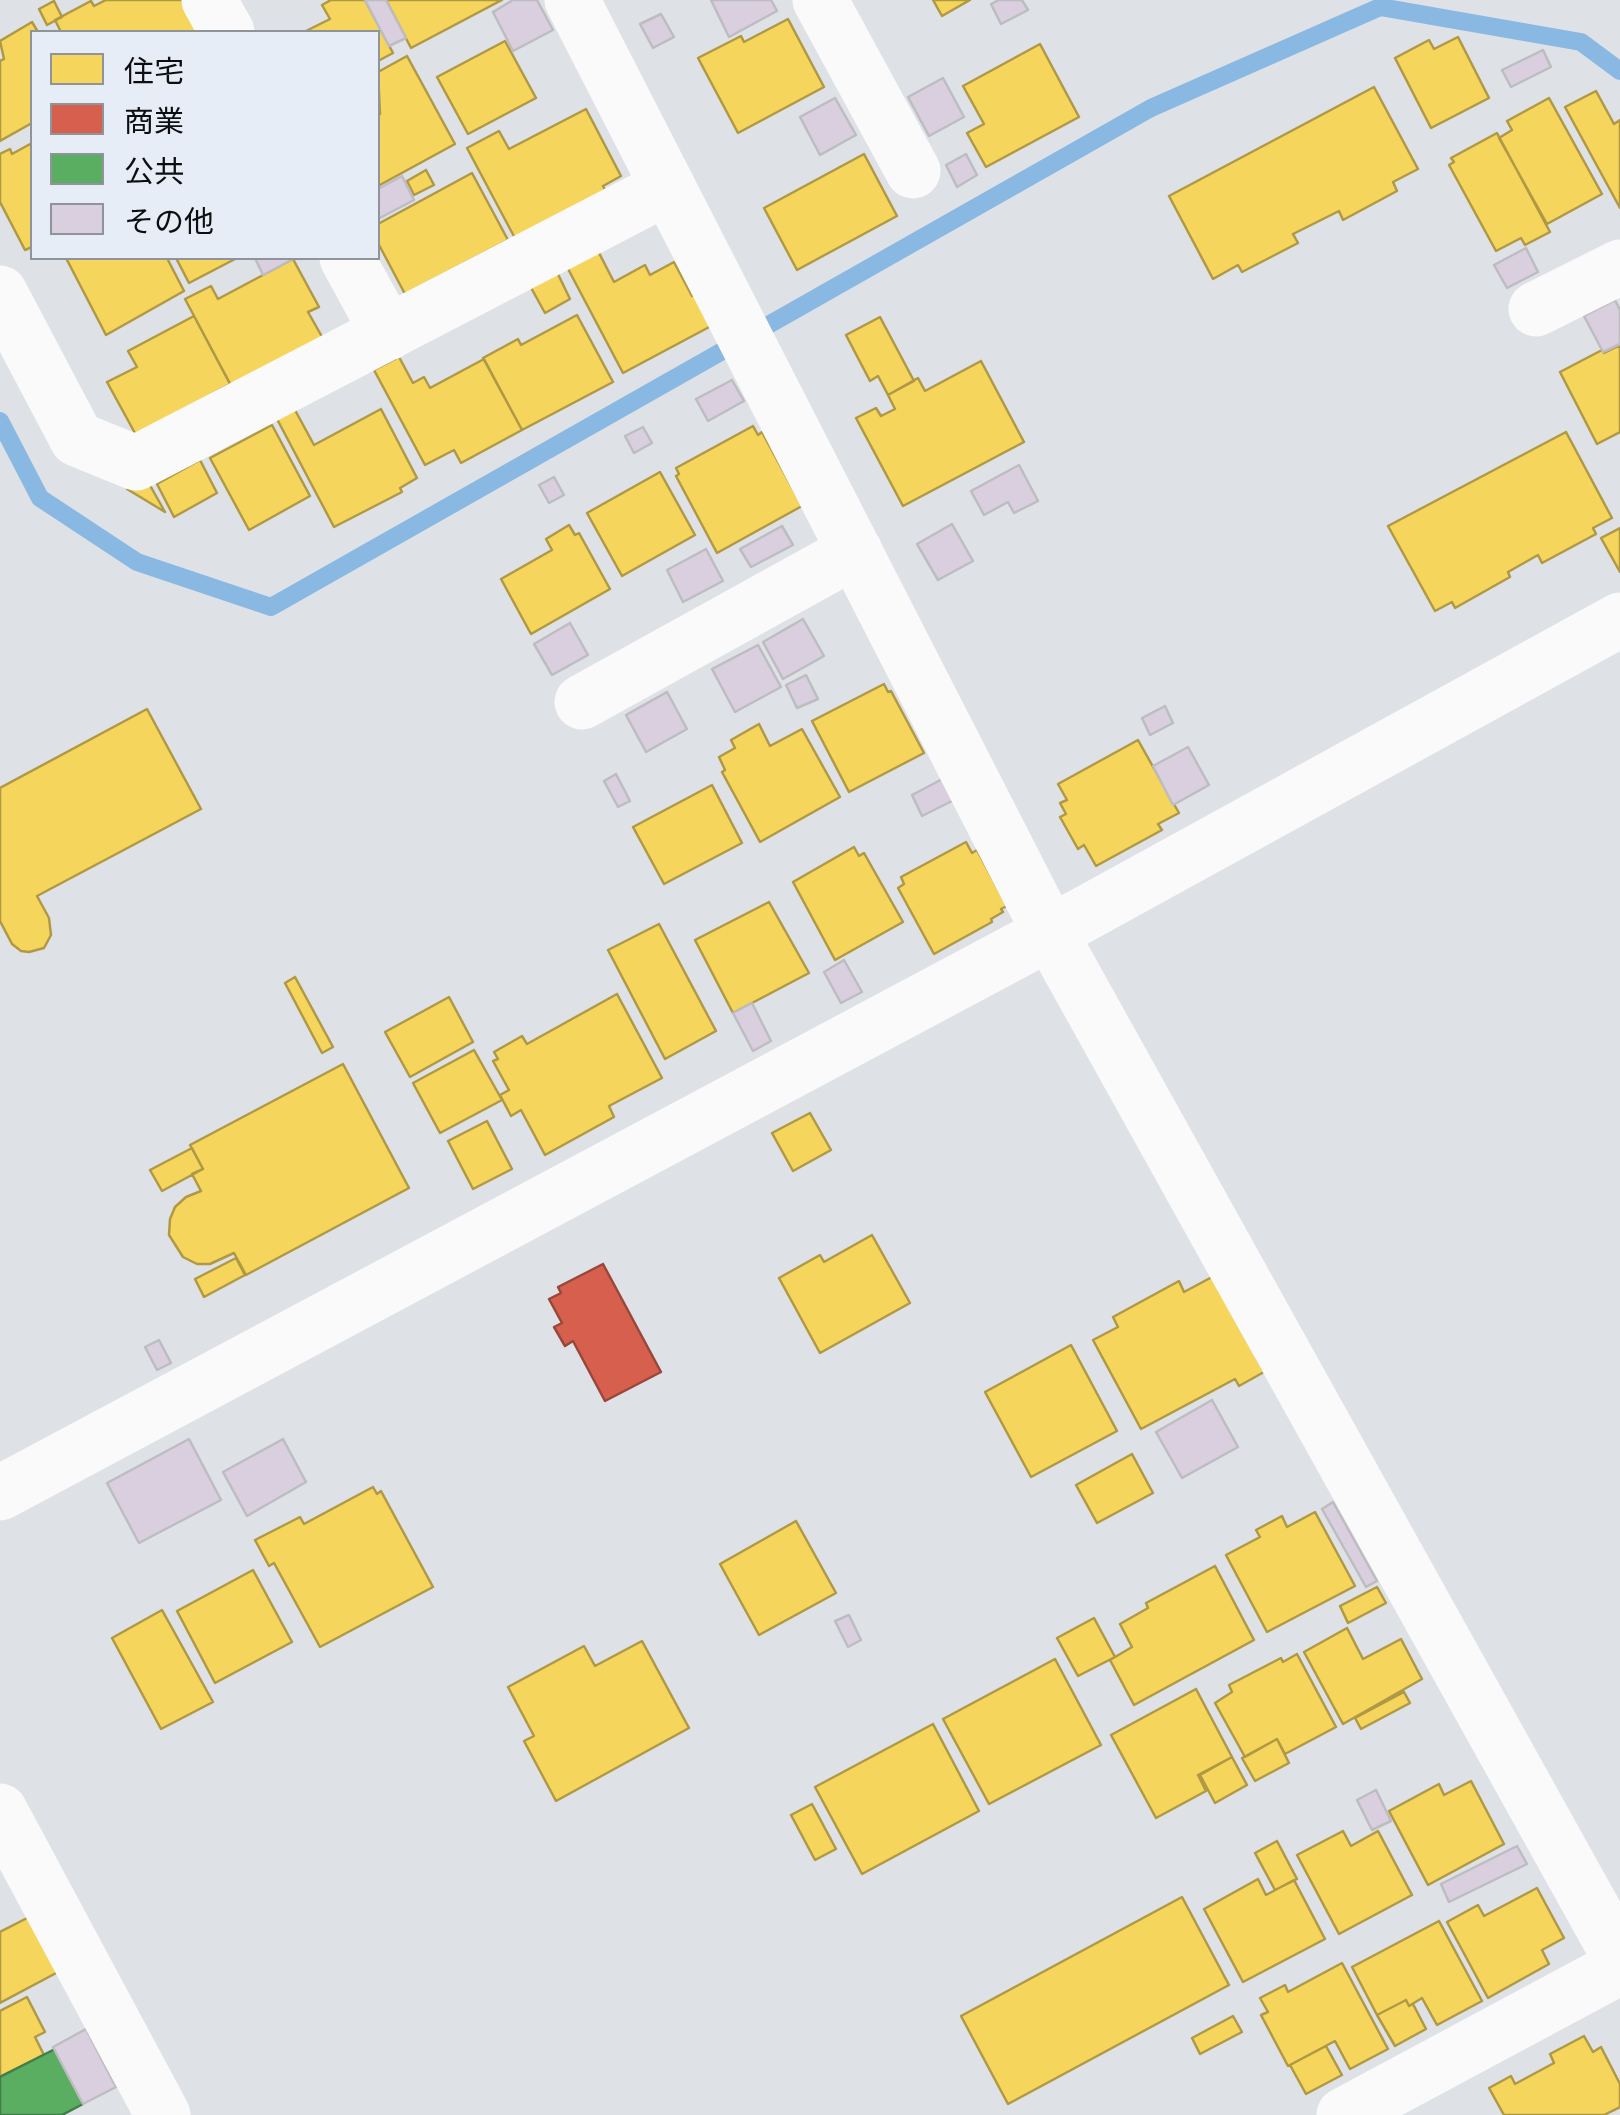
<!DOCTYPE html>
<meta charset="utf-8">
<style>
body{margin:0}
#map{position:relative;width:1620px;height:2115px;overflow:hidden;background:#dee1e6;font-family:Rubik,"Noto Sans JP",sans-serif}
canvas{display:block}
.legend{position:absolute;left:30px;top:30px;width:350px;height:230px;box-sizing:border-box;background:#e7edf6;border:2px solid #8f949a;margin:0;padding:12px 18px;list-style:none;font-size:30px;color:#0c0e10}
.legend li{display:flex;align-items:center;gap:20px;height:50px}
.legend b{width:50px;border:2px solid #8f949a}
</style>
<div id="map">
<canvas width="1620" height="2115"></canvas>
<ul class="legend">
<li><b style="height:28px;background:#f6d55c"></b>住宅</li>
<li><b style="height:28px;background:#d6604d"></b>商業</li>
<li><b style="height:28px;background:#5aae61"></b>公共</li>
<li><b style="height:28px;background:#d9cfde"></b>その他</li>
</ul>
</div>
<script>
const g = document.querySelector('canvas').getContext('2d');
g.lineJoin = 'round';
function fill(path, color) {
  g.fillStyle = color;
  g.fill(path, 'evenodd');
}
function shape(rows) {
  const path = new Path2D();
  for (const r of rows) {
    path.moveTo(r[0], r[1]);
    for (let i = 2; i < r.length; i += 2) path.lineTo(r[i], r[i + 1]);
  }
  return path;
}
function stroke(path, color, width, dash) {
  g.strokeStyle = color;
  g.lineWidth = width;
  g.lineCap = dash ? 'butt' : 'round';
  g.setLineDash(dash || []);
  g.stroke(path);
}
const homes = shape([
 [106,0,185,0,202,32,61,32,55,20,91,1,94,6,106,0],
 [331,0,365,0,393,53,378,61,378,32,304,32,330,19,322,5,331,0],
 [386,0,502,0,411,48,386,0],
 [933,0,970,0,942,16,933,0],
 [54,1,62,17,47,25,39,9,54,1],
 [788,19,824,87,738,133,698,58,741,36,744,42,788,19],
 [32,22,38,32,32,32,32,123,0,141,0,61,4,59,0,41,32,22],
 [1458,37,1489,98,1431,128,1395,58,1429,40,1434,49,1458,37],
 [505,41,536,98,468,134,437,77,505,41],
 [1040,44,1079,117,986,167,967,133,984,124,963,86,1040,44],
 [407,56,455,144,378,186,378,115,380,114,378,72,407,56],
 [1374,87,1418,169,1393,182,1397,191,1343,220,1339,211,1293,234,1298,243,1242,272,1238,265,1213,279,1169,196,1374,87],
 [1596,91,1614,124,1620,120,1620,208,1565,107,1596,91],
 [1549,98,1602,194,1547,224,1499,138,1512,130,1507,121,1549,98],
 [586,109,621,176,603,186,607,194,517,242,467,148,499,131,509,149,586,109],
 [1497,133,1550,232,1525,245,1521,238,1496,251,1449,165,1454,162,1451,158,1497,133],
 [32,143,32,247,25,250,0,202,0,154,10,149,12,154,32,143],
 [864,154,897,216,797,270,764,208,864,154],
 [426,170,434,185,414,195,407,181,426,170],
 [472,173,508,240,405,294,378,243,378,224,472,173],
 [597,249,614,282,645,265,650,275,674,262,692,296,697,294,713,325,623,373,566,265,597,249],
 [66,258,167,258,184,291,106,335,66,258],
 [176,258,237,258,189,283,176,258],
 [293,259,319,307,308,312,325,342,234,391,185,299,211,286,218,299,293,259],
 [556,270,570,299,545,313,529,284,556,270],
 [577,315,613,382,522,430,483,358,518,339,521,345,577,315],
 [194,316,230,384,136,435,107,382,137,367,128,351,194,316],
 [880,317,914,381,888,395,878,376,870,381,846,335,880,317],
 [1620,345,1620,432,1597,444,1560,372,1602,350,1604,353,1620,345],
 [399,357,413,383,424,377,430,388,484,359,522,430,461,463,454,450,425,465,374,370,399,357],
 [981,361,1024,442,903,506,856,418,876,408,881,416,895,409,888,395,918,378,925,391,981,361],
 [381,409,417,478,400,488,402,492,334,527,277,419,295,410,314,445,381,409],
 [272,425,310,496,249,530,210,458,272,425],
 [753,426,758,435,762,432,802,506,717,553,676,476,679,474,676,468,753,426],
 [1566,432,1612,518,1593,528,1596,534,1542,563,1538,555,1508,572,1510,577,1455,608,1452,602,1435,611,1388,526,1566,432],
 [200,460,217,493,174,517,157,484,200,460],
 [660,472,695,535,622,576,587,513,660,472],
 [147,480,165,512,127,489,147,480],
 [569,525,575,535,579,533,610,589,531,634,501,579,552,550,546,539,569,525],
 [1620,528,1620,572,1601,538,1620,528],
 [884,684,888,692,891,691,924,753,849,792,812,721,884,684],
 [147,709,201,809,37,896,49,918,51,935,44,948,29,952,21,951,12,944,0,921,0,788,147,709],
 [759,724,770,746,802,729,840,797,760,842,722,772,725,770,719,757,735,748,731,740,759,724],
 [1138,740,1179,813,1158,824,1162,830,1096,866,1084,845,1078,849,1060,817,1066,814,1060,803,1067,800,1058,784,1138,740],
 [712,785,742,843,664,884,633,827,712,785],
 [966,842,972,853,977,850,1007,906,1001,909,1003,912,991,919,992,922,934,954,898,888,904,884,901,877,966,842],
 [854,847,859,856,864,853,903,922,835,960,793,882,854,847],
 [769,902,809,973,733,1013,695,940,769,902],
 [659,924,716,1031,665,1059,608,950,659,924],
 [295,977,333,1047,322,1053,285,983,295,977],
 [617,994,662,1078,609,1106,614,1117,545,1155,521,1110,511,1116,500,1095,509,1090,493,1061,498,1059,494,1052,522,1036,527,1044,617,994],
 [449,997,473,1042,410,1077,385,1032,449,997],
 [474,1050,502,1100,440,1133,413,1083,474,1050],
 [343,1064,409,1188,246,1275,234,1253,210,1264,197,1264,183,1257,169,1235,170,1219,175,1207,186,1197,201,1191,192,1174,203,1169,190,1145,343,1064],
 [810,1113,831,1150,793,1171,772,1133,810,1113],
 [487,1121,512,1169,473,1189,448,1141,487,1121],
 [192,1148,203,1169,162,1191,150,1170,192,1148],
 [872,1235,910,1303,820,1353,779,1278,820,1255,824,1262,872,1235],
 [236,1258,245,1275,204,1297,195,1279,236,1258],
 [1212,1277,1264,1372,1239,1386,1235,1379,1141,1429,1093,1340,1118,1327,1113,1317,1179,1281,1184,1292,1212,1277],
 [1071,1345,1117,1431,1031,1477,985,1392,1071,1345],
 [1132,1454,1153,1493,1097,1523,1076,1485,1132,1454],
 [373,1487,377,1494,381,1491,433,1587,320,1647,274,1563,269,1566,255,1540,300,1517,304,1524,373,1487],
 [1315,1512,1355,1586,1267,1632,1226,1555,1260,1537,1256,1530,1282,1516,1287,1527,1315,1512],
 [796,1521,836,1593,759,1635,720,1564,796,1521],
 [1215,1566,1254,1640,1134,1705,1110,1660,1132,1647,1120,1624,1148,1608,1146,1603,1215,1566],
 [253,1570,292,1642,215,1683,177,1611,253,1570],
 [1377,1587,1386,1603,1348,1623,1340,1606,1377,1587],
 [162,1610,213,1702,161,1729,112,1638,162,1610],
 [1094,1618,1115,1657,1078,1676,1057,1638,1094,1618],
 [1347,1628,1363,1659,1401,1639,1422,1679,1343,1724,1304,1652,1347,1628],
 [642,1641,689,1728,556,1801,524,1741,534,1736,508,1687,584,1646,595,1666,642,1641],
 [1297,1654,1336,1727,1285,1754,1277,1739,1245,1757,1215,1703,1232,1692,1229,1685,1281,1658,1283,1662,1297,1654],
 [1055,1659,1101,1745,989,1804,943,1719,1055,1659],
 [1196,1689,1232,1757,1198,1775,1206,1791,1156,1818,1111,1735,1196,1689],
 [1404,1692,1410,1703,1361,1729,1355,1718,1404,1692],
 [933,1724,979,1811,862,1874,815,1787,933,1724],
 [1277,1739,1289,1763,1255,1781,1242,1758,1277,1739],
 [1232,1757,1247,1785,1215,1803,1200,1775,1232,1757],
 [1471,1781,1504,1844,1428,1885,1389,1811,1439,1784,1444,1795,1471,1781],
 [812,1804,836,1849,815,1860,791,1815,812,1804],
 [1343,1831,1351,1846,1378,1831,1412,1895,1339,1934,1297,1855,1343,1831],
 [1277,1841,1297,1879,1275,1890,1255,1853,1277,1841],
 [1258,1879,1266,1895,1294,1880,1325,1939,1243,1982,1204,1909,1258,1879],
 [1537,1888,1564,1938,1542,1950,1549,1964,1488,1998,1447,1922,1478,1905,1484,1916,1537,1888],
 [1182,1897,1229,1985,1008,2104,961,2016,1182,1897],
 [31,1916,60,1971,0,2003,0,1932,31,1916],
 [1439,1921,1482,2001,1437,2025,1422,1998,1409,2006,1406,2000,1377,2015,1352,1967,1439,1921],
 [1342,1963,1388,2049,1350,2069,1335,2041,1288,2066,1261,2015,1268,2012,1260,1998,1285,1985,1288,1992,1342,1963],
 [27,1997,45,2032,35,2037,44,2055,0,2077,0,2011,27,1997],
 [1406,2000,1409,2006,1413,2004,1426,2029,1395,2046,1377,2015,1406,2000],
 [1233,2016,1242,2032,1200,2054,1192,2038,1233,2016],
 [1584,2036,1593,2052,1601,2047,1620,2084,1620,2107,1604,2115,1504,2115,1489,2088,1511,2076,1515,2084,1554,2063,1550,2054,1584,2036],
 [1326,2046,1342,2075,1306,2094,1290,2065,1326,2046]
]);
const shops = shape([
 [603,1264,661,1372,605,1401,573,1341,565,1346,554,1327,562,1323,549,1299,561,1293,558,1287,603,1264]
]);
const public = shape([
 [55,2049,83,2104,62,2115,0,2115,0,2077,55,2049]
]);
const stream = shape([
 [0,421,40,498,137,562,271,607,1151,108,1380,7,1581,42,1620,71]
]);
const building = shape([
 [365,0,386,0,406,38,389,46,365,0],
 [513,0,537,0,553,30,513,51,493,12,513,0],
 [711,0,771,0,777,11,729,37,711,0],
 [999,0,1022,0,1028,10,1001,24,991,4,999,0],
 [661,14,674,37,653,48,640,24,661,14],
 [1543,50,1551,67,1511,87,1502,70,1543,50],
 [943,78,964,117,929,136,908,97,943,78],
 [835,98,856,135,820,155,800,117,835,98],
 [966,154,977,175,957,187,946,165,966,154],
 [402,176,414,200,378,219,378,189,402,176],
 [1526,248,1538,272,1507,288,1494,265,1526,248],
 [255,258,295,258,263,275,255,258],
 [1615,300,1620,310,1620,344,1603,352,1584,316,1615,300],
 [732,380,744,401,708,421,696,399,732,380],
 [643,427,652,443,634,453,625,436,643,427],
 [1019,465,1038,501,1014,513,1008,502,984,515,971,491,1019,465],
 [554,477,564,495,549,503,539,485,554,477],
 [952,524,973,561,938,580,917,544,952,524],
 [782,526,793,545,751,567,740,549,782,526],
 [706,549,723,581,683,602,667,570,706,549],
 [803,619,824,656,783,679,763,642,803,619],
 [570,623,588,655,552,675,534,644,570,623],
 [758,645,781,687,735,712,712,669,758,645],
 [806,675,818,699,797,708,786,685,806,675],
 [667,692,687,729,646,752,626,715,667,692],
 [1165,706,1173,723,1150,735,1142,718,1165,706],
 [1188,747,1209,785,1173,805,1153,766,1188,747],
 [616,774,630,801,618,807,604,781,616,774],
 [948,776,960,797,922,816,912,795,948,776],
 [844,960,862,992,841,1003,824,972,844,960],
 [752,1003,771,1041,753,1051,733,1013,752,1003],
 [159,1340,171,1363,157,1370,145,1347,159,1340],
 [1212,1400,1238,1447,1182,1478,1156,1432,1212,1400],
 [189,1439,221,1500,139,1543,107,1483,189,1439],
 [283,1439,306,1482,247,1516,223,1472,283,1439],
 [1333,1502,1377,1581,1366,1587,1322,1509,1333,1502],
 [849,1615,861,1640,848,1647,835,1621,849,1615],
 [1376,1790,1391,1821,1372,1830,1357,1800,1376,1790],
 [1517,1846,1527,1864,1449,1902,1441,1884,1517,1846],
 [86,2029,116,2087,83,2104,53,2047,86,2029]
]);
const street = shape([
 [209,0,227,32],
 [572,0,1050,933,1620,1958],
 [820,0,913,171],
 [347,258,388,333],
 [0,293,77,439,136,463,668,187],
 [1536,309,1620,267],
 [582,702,855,551],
 [0,1493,1050,933,1620,620],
 [0,1811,163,2115],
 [1344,2115,1620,1967]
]);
fill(homes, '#f6d55c');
stroke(homes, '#b09945', 2.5);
fill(shops, '#d6604d');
stroke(shops, '#99473b', 2.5);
fill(public, '#5aae61');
stroke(public, '#437e49', 2.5);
stroke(stream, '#89b8e2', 18);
fill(building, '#d9cfde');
stroke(building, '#bdbdc1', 2.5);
stroke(street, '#fafafb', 55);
</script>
